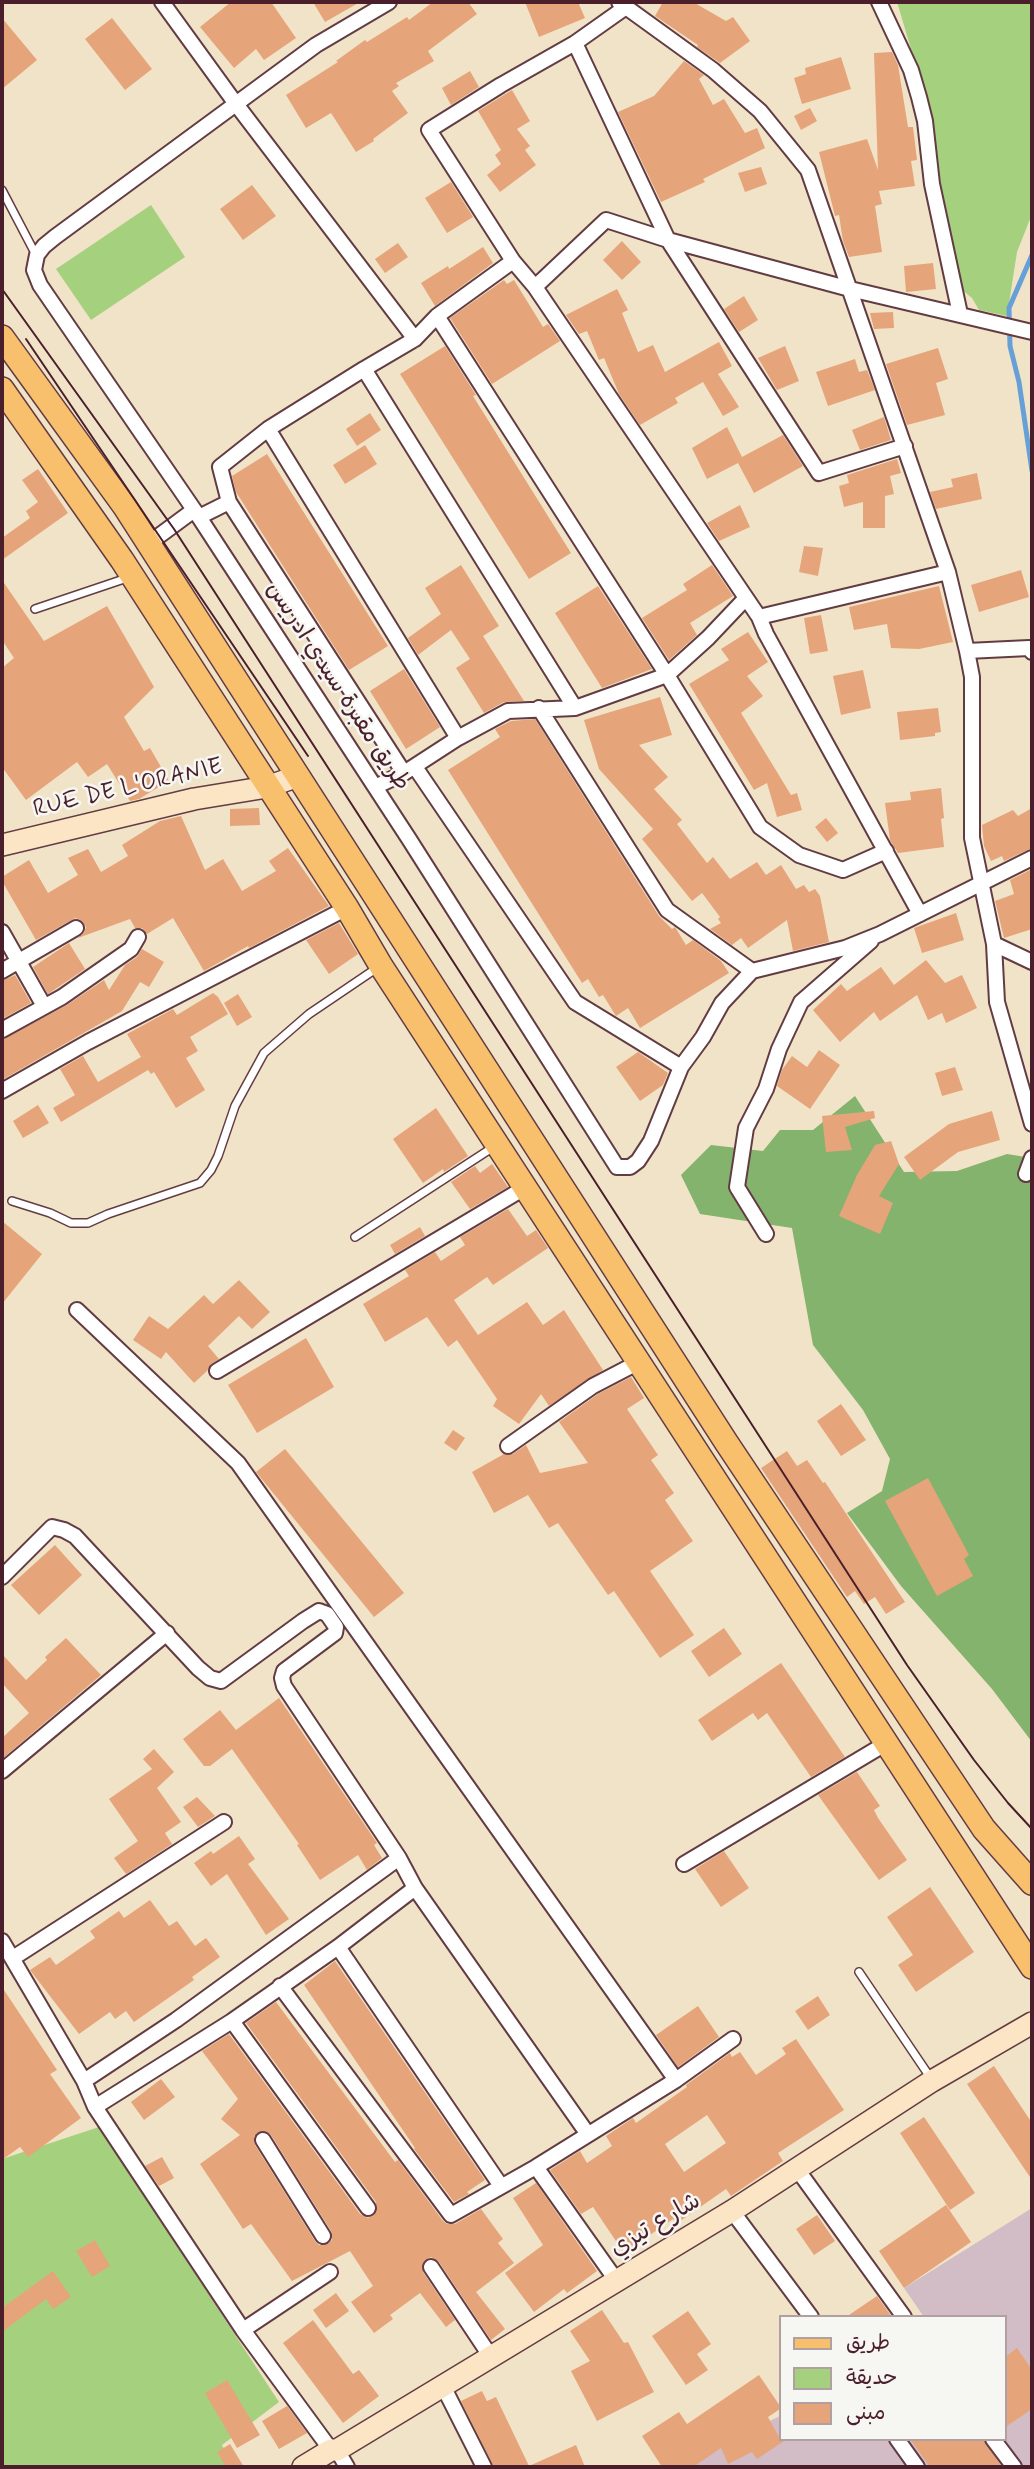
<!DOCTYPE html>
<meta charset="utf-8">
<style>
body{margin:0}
#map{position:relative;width:1034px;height:2469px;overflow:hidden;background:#f1e3c8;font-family:Mynerve,"Playpen Sans Arabic",sans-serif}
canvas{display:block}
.frame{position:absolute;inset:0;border:4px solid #4a1f2b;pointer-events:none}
.legend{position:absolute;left:779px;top:2315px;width:228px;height:126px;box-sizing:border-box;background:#f6f6f2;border:2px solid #b1a0a2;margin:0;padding:9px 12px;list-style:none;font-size:21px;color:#4a1f2b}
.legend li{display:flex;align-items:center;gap:14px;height:35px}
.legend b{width:35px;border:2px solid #b1a0a2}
</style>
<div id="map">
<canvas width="1034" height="2469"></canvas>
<div class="frame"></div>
<ul class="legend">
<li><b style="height:9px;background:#f8bf6c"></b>طريق</li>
<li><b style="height:19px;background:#a5d17e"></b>حديقة</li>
<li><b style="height:19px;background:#e6a47a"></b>مبنى</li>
</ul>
</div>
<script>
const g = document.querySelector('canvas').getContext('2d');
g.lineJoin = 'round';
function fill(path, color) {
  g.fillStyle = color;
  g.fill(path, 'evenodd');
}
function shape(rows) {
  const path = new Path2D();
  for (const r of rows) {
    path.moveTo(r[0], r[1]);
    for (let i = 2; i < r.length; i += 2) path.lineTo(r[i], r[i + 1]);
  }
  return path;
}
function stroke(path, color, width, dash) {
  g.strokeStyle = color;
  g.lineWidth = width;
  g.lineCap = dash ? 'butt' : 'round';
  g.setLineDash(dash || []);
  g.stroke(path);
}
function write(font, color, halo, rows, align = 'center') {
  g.font = font + ' Mynerve,"Playpen Sans Arabic",sans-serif';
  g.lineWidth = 5;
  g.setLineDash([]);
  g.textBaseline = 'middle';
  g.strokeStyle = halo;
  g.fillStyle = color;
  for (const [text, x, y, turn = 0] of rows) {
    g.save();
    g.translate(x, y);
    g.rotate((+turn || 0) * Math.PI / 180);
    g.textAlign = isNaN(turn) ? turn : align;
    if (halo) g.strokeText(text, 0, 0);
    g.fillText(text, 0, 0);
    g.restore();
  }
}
const industrial = shape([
 [1032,2208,1032,2467,674,2467,780,2416,780,2439,1004,2439,1004,2317,924,2317,904,2288]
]);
const green = shape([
 [897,2,1032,2,1032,214,1017,252,1007,316,979,310,972,298,956,285,935,160,930,113],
 [151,205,185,257,91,320,56,269],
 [99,2127,279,2402,222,2445,234,2467,2,2467,2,2159]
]);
const forest = shape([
 [855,1096,904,1172,957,1171,1007,1154,1032,1158,1032,1742,992,1689,901,1586,847,1513,882,1491,890,1459,863,1410,813,1345,792,1228,700,1214,681,1175,711,1145,763,1151,780,1130,813,1130]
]);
const stream = shape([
 [1032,255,1009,308,1010,346,1019,382,1032,471]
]);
const building = shape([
 [231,2,271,2,296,38,264,60,256,49,234,68,200,27],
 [313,2,360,2,325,22],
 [433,2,468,2,477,14,428,51,434,61,396,83,399,86,392,91,408,113,373,139,374,141,356,152,331,113,306,128,286,95,338,62,336,61,365,40,367,42,407,17,409,20],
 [525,2,578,2,585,18,539,37],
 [663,2,693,2,726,21,733,17,750,41,720,63,697,47,698,45,655,16],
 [2,18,37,60,2,89],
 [112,18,152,69,125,90,85,39],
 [892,52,898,65,908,127,913,127,917,160,911,161,915,186,879,191,882,204,875,206,882,252,849,257,843,241,839,215,835,216,819,152,867,139,878,170,874,53],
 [841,57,851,89,802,104,794,78,806,74,805,68],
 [684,61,704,75,699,79,713,105,724,99,745,133,757,128,765,148,703,179,705,182,661,202,618,112,654,96],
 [470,71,479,87,451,105,442,88],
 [512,90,530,121,517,129,530,146,525,150,536,165,500,192,487,175,501,164,495,155,501,150,478,111],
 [810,108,817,121,801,130,794,116],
 [761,167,767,184,745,192,738,173],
 [451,182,473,217,447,233,425,198],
 [252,185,276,216,243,240,220,209],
 [622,241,641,262,622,280,603,260],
 [398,243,408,257,385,273,375,259],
 [483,247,493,263,435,306,421,283,448,266,449,269],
 [933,263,936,289,906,292,904,266],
 [504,280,507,284,514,280,543,327,548,324,560,341,492,384,450,318],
 [617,289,628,310,622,313,638,352,653,345,665,372,719,342,732,366,718,374,739,407,723,416,703,382,675,398,678,403,640,425,619,394,604,358,599,360,587,331,579,334,566,315],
 [744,296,758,320,739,332,724,309],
 [893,312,894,328,874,329,870,313],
 [445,346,476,395,473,396,571,553,529,579,400,374],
 [785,346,799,381,777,390,758,358],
 [938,348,948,379,936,383,945,415,907,425,886,364],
 [855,359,859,372,867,370,875,390,828,406,816,372],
 [370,413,381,430,357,446,346,429],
 [884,417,891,440,860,450,852,430],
 [727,427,742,457,783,435,803,466,754,493,738,463,707,479,692,448],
 [365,445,377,464,345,484,333,465],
 [267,454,388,646,349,670,236,492,232,476],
 [897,459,901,473,890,476,894,494,885,496,885,528,863,528,863,502,844,507,839,486,849,483,847,475],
 [38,469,68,513,2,560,2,538,30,518,26,511,38,502,22,480],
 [977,473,982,499,936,509,930,492,953,487,951,479],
 [740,505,750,527,719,541,707,523],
 [804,546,823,548,818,576,799,572],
 [461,565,499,626,483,636,524,701,504,702,484,713,456,668,470,659,451,630,418,655,408,638,441,614,425,588],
 [712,565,733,596,690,623,697,635,669,660,642,618,687,590,683,584],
 [1021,570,1029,597,979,612,971,585],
 [2,580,44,641,107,606,154,687,124,717,144,751,150,748,169,781,139,799,130,801,107,764,88,777,77,762,26,800,2,767,2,668,14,658,2,640],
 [598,586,652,669,602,688,555,613],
 [939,586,953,642,919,649,891,648,887,624,854,630,849,607],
 [821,615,828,651,810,654,804,618],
 [748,632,768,662,747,676,763,696,741,713,791,795,797,793,802,810,777,817,767,783,754,790,689,684,729,660,721,649],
 [404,669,440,727,406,749,370,691],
 [863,670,871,708,841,715,833,676],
 [660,697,672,735,639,745,668,777,654,789,682,820,677,824,707,863,713,857,730,879,757,862,766,875,781,865,796,889,804,885,809,892,815,889,820,896,829,942,793,951,787,920,748,948,741,938,732,945,710,929,721,923,718,919,720,917,702,893,692,901,642,839,653,829,599,769,584,720],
 [938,708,941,732,935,733,935,736,900,740,897,712],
 [535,719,659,916,672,929,675,927,686,945,693,940,721,961,729,973,640,1028,628,1008,616,1016,603,995,599,997,588,979,582,983,448,770,500,737,495,729,511,721],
 [941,788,944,818,941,819,944,847,898,853,890,840,885,803,911,800,910,792],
 [259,808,260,825,230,826,230,809],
 [1032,808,1032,848,1004,861,1002,856,991,861,984,846,982,825,1013,810,1018,816],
 [181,816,205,870,223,859,242,891,276,871,269,861,288,848,329,906,249,948,248,946,204,971,173,918,147,934,142,928,135,928,130,919,78,938,84,933,86,927,81,920,75,918,36,940,2,881,2,877,29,860,48,893,78,875,68,858,88,849,101,872,128,856,122,845,160,821],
 [826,818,838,833,827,842,815,827],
 [1032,869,1032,929,1004,938,995,901,1014,894,1010,880],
 [956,913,964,940,922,953,914,928],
 [339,923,358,954,329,974,306,940],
 [69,943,85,969,48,994,33,967],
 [142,949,164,962,149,987,140,982,122,1011,2,1080,2,1040,67,1005,104,980,109,990,125,965,137,957],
 [926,960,945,983,962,975,977,1008,946,1023,942,1013,928,1020,917,995,880,1021,874,1012,840,1042,813,1010,841,984,847,991,881,967,894,985],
 [15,975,31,1003,2,1019,2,981],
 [213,993,218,997,228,1014,190,1037,198,1051,186,1058,205,1090,176,1108,154,1072,151,1074,148,1070,61,1122,53,1108,75,1095,60,1069,83,1056,98,1082,141,1057,127,1034,173,1009,177,1015],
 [238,994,252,1017,237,1026,224,1003],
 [819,1050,840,1065,810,1109,777,1086,782,1070,792,1056,807,1067],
 [638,1052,668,1073,663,1085,640,1101,616,1067],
 [955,1067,963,1090,942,1096,935,1073],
 [38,1105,49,1123,23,1138,13,1121],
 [436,1108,468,1156,444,1172,443,1169,423,1183,393,1139],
 [874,1111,875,1118,845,1127,852,1150,826,1152,822,1116],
 [992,1111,1000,1140,958,1152,920,1180,904,1157,949,1124],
 [891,1141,899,1164,879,1196,893,1203,880,1234,839,1216,857,1175,875,1145],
 [492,1164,508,1187,470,1209,451,1182,475,1166,480,1173],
 [508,1209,527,1236,536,1230,548,1248,493,1285,487,1277,454,1300,478,1335,527,1302,543,1325,564,1310,603,1370,549,1406,541,1394,519,1424,493,1406,497,1399,457,1340,448,1347,427,1317,385,1342,363,1304,409,1276,405,1270,435,1252,441,1261,465,1245,460,1237],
 [2,1221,42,1254,2,1304],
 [420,1227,425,1236,395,1254,390,1245],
 [239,1280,270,1312,252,1329,239,1316,208,1346,219,1359,212,1363,207,1371,194,1383,166,1352,161,1359,133,1340,149,1316,168,1329,204,1295,213,1304],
 [306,1338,334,1387,257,1433,228,1385],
 [631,1377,644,1398,627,1409,658,1455,651,1460,674,1493,665,1500,693,1541,650,1571,694,1635,660,1658,614,1591,608,1595,558,1523,549,1528,528,1495,494,1513,472,1472,504,1454,513,1454,526,1445,540,1473,588,1463,559,1422,598,1394],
 [841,1404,866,1440,841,1456,817,1421],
 [453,1430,465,1438,456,1451,444,1443],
 [285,1449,404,1593,374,1617,256,1472],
 [787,1451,797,1466,807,1460,823,1483,825,1482,905,1602,886,1614,875,1597,864,1604,855,1591,847,1597,761,1468],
 [928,1478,969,1555,964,1559,973,1576,937,1596,885,1501],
 [55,1545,82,1575,39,1615,11,1585],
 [724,1628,742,1654,709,1677,691,1651],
 [66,1638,101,1675,2,1759,2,1738,29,1713,2,1683,2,1654,26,1680,47,1660,45,1657],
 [781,1663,845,1757,811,1777,767,1713,758,1720,753,1713,712,1741,698,1720],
 [279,1698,377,1843,374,1845,382,1858,367,1870,358,1855,320,1880,297,1845,299,1844,232,1749,210,1766,204,1766,183,1739,220,1710,236,1730],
 [154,1749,174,1772,157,1788,181,1822,165,1833,172,1844,126,1874,114,1858,138,1841,109,1799,152,1769,143,1759],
 [857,1772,880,1806,874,1810,878,1818,907,1860,879,1880,818,1795],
 [197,1797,215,1816,198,1827,183,1807],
 [239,1836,255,1859,248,1864,289,1919,266,1935,227,1874,211,1886,194,1863,211,1851,213,1854],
 [724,1851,749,1888,721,1907,695,1869],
 [930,1887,974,1952,916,1992,898,1965,913,1955,887,1917],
 [150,1900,169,1926,177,1921,195,1946,206,1938,220,1957,192,1977,194,1980,134,2022,126,2011,115,2019,110,2012,79,2034,30,1970,50,1957,56,1965,95,1938,90,1931,119,1911,124,1918],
 [335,1961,485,2180,467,2192,469,2194,454,2202,414,2149,415,2148,304,1985],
 [2,1987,57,2070,50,2074,81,2118,28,2157,20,2147,2,2160],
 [818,1996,830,2015,808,2030,795,2011],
 [276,2002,395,2162,398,2160,443,2221,447,2224,455,2224,481,2209,503,2239,498,2243,514,2263,476,2292,505,2329,491,2340,439,2262,431,2257,423,2262,423,2272,455,2320,446,2327,420,2293,390,2315,393,2319,374,2333,351,2302,373,2286,350,2251,292,2281,251,2224,243,2229,200,2164,240,2135,221,2119,238,2099,202,2051,229,2034,360,2214,368,2218,376,2212,376,2202,246,2023],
 [262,2131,271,2135,331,2231,332,2240,327,2244,319,2245,315,2241,255,2145,254,2136],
 [698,2006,719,2037,678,2067,656,2035],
 [796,2039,844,2110,778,2153,783,2161,731,2196,726,2189,676,2224,673,2219,624,2253,593,2207,581,2214,550,2170,580,2151,587,2163,612,2146,606,2136,633,2118,636,2123,687,2087,686,2085,730,2053,732,2057,740,2052,756,2075,786,2054,782,2048],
 [707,2115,726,2143,684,2172,665,2144],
 [994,2066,1032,2123,1032,2180,967,2084],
 [161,2079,175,2097,144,2120,131,2102],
 [924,2117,975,2193,950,2210,900,2133],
 [162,2157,174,2178,159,2186,145,2166],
 [536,2183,597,2271,567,2293,564,2289,534,2312,505,2273,543,2245,513,2198],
 [946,2205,971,2242,904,2288,879,2251],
 [817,2215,835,2241,814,2255,796,2229],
 [95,2240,110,2266,92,2277,76,2251],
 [53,2271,71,2297,53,2309,46,2299,2,2332,2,2308],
 [336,2293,349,2311,326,2328,313,2310],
 [877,2296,892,2317,846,2317],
 [602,2310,624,2343,628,2342,654,2392,597,2421,571,2371,590,2361,570,2331],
 [688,2311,711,2344,697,2354,708,2370,686,2385,652,2336],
 [313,2320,353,2374,359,2370,379,2396,343,2423,283,2343],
 [1017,2348,1032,2370,1032,2409,1004,2428,1004,2358],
 [759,2375,780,2406,780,2409,768,2417,780,2439,784,2441,757,2459,752,2452,728,2464,721,2448,693,2467,662,2467,642,2436,679,2412,687,2424],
 [227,2380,260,2435,237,2448,205,2393],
 [482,2391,487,2401,496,2397,529,2466,576,2445,585,2467,494,2467,461,2401],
 [287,2406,307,2433,279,2449,262,2421],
 [910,2439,983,2439,1000,2464,996,2467,930,2467],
 [230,2444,244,2467,226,2467,217,2452]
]);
const lane = shape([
 [2,190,36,255],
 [35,609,130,577],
 [12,1201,50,1213,71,1223,88,1223,108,1214,200,1183,211,1170,218,1156,235,1106,264,1053,309,1014,377,968],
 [355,1237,495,1146],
 [859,1972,932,2080]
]);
const street = shape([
 [162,2,236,104,415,339,437,316,513,261,535,287,759,617,766,634,920,914],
 [389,2,316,45,55,237,44,246,37,255,34,270,40,285,199,517,409,839,617,1167,630,1167,638,1161,651,1141,681,1067,703,1037,722,1003,752,971,845,948,880,934,1032,858],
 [619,2,713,70,760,111,808,170,948,572,967,651,972,677,972,838,994,944,997,1002,1032,1124],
 [879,2,911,70,919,97,925,121,932,184,960,314],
 [575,43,668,240,819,473,905,446],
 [513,261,429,130,501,85,575,43,626,7],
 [535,287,606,220,668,240,850,289,1032,332],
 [437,316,667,675,760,827,799,855,843,870,886,851],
 [415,339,364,369,575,708],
 [364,369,268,429,220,467,229,502,404,773],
 [268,429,458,738],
 [199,517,229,502],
 [148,544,194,510],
 [759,617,948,572],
 [967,651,1029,648,1032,652],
 [539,708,667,910,752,971],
 [415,767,575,1002,681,1067],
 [375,787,404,773,458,738,508,711,575,708,667,675,708,638,745,599],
 [2,932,44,1006],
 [994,944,1032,962],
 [2,971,76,928],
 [2,1030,62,997,131,949,138,937],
 [2,1091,88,1042,347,908],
 [1026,1174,1032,1158],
 [766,1234,737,1187,746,1128,766,1089,779,1049,801,1002,871,941],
 [77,1310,238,1463,676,2080],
 [217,1371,526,1187],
 [508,1446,593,1386,639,1362],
 [2,1577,52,1527,64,1530,75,1536,198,1668,210,1678,221,1681,303,1621,319,1611,327,1614,336,1627,335,1633,284,1671,282,1678,284,1686,399,1858,415,1888,587,2133],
 [2,1771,167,1633],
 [684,1864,885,1744],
 [2,1941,84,2081,95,2107,243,2330,331,2450],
 [338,1947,501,2186],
 [13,1958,224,1822],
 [280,1986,451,2215,536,2167,676,2080,733,2039],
 [232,2021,368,2208],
 [84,2081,176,2020,399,1858],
 [95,2107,232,2021,338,1947,415,1888],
 [263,2140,323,2236],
 [536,2167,616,2280],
 [797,2169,904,2317],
 [732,2211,811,2317],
 [431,2267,491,2357],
 [243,2330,330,2272],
 [443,2386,484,2467],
 [897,2439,917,2467],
 [993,2439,1014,2467],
 [337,2450,347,2467]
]);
const secondary = shape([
 [2,845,194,799,267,787,298,776],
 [303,2467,331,2450,337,2450,732,2211,932,2081,1032,2023]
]);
const primary = shape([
 [2,337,125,507,726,1442,984,1829,1032,1883],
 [2,389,122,560,347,908,381,966,1032,1967]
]);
const tram = shape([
 [2,289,174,529,907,1665,974,1760,1008,1803,1032,1829],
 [26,339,308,756]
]);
const streetNames = [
 ["طريق مقبرة سيدي ادريس",337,687,57],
 ["RUE DE L'ORANIE",128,789,-13],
 ["شارع تيزي",656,2226,-31]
];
fill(industrial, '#d2bdc6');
fill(green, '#a5d17e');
fill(forest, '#84b36d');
stroke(stream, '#67a0d6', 5);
fill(building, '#e6a47a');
stroke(lane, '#633c43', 10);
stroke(street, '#633c43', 18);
stroke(secondary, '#633c43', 24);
stroke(primary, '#633c43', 26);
stroke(lane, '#fff', 7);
stroke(street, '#fff', 14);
stroke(secondary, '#fce5c4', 21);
stroke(primary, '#f8bf6c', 23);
stroke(tram, '#4a1f2b', 2);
write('24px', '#4a1f2b', '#f6f6f2', streetNames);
</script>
